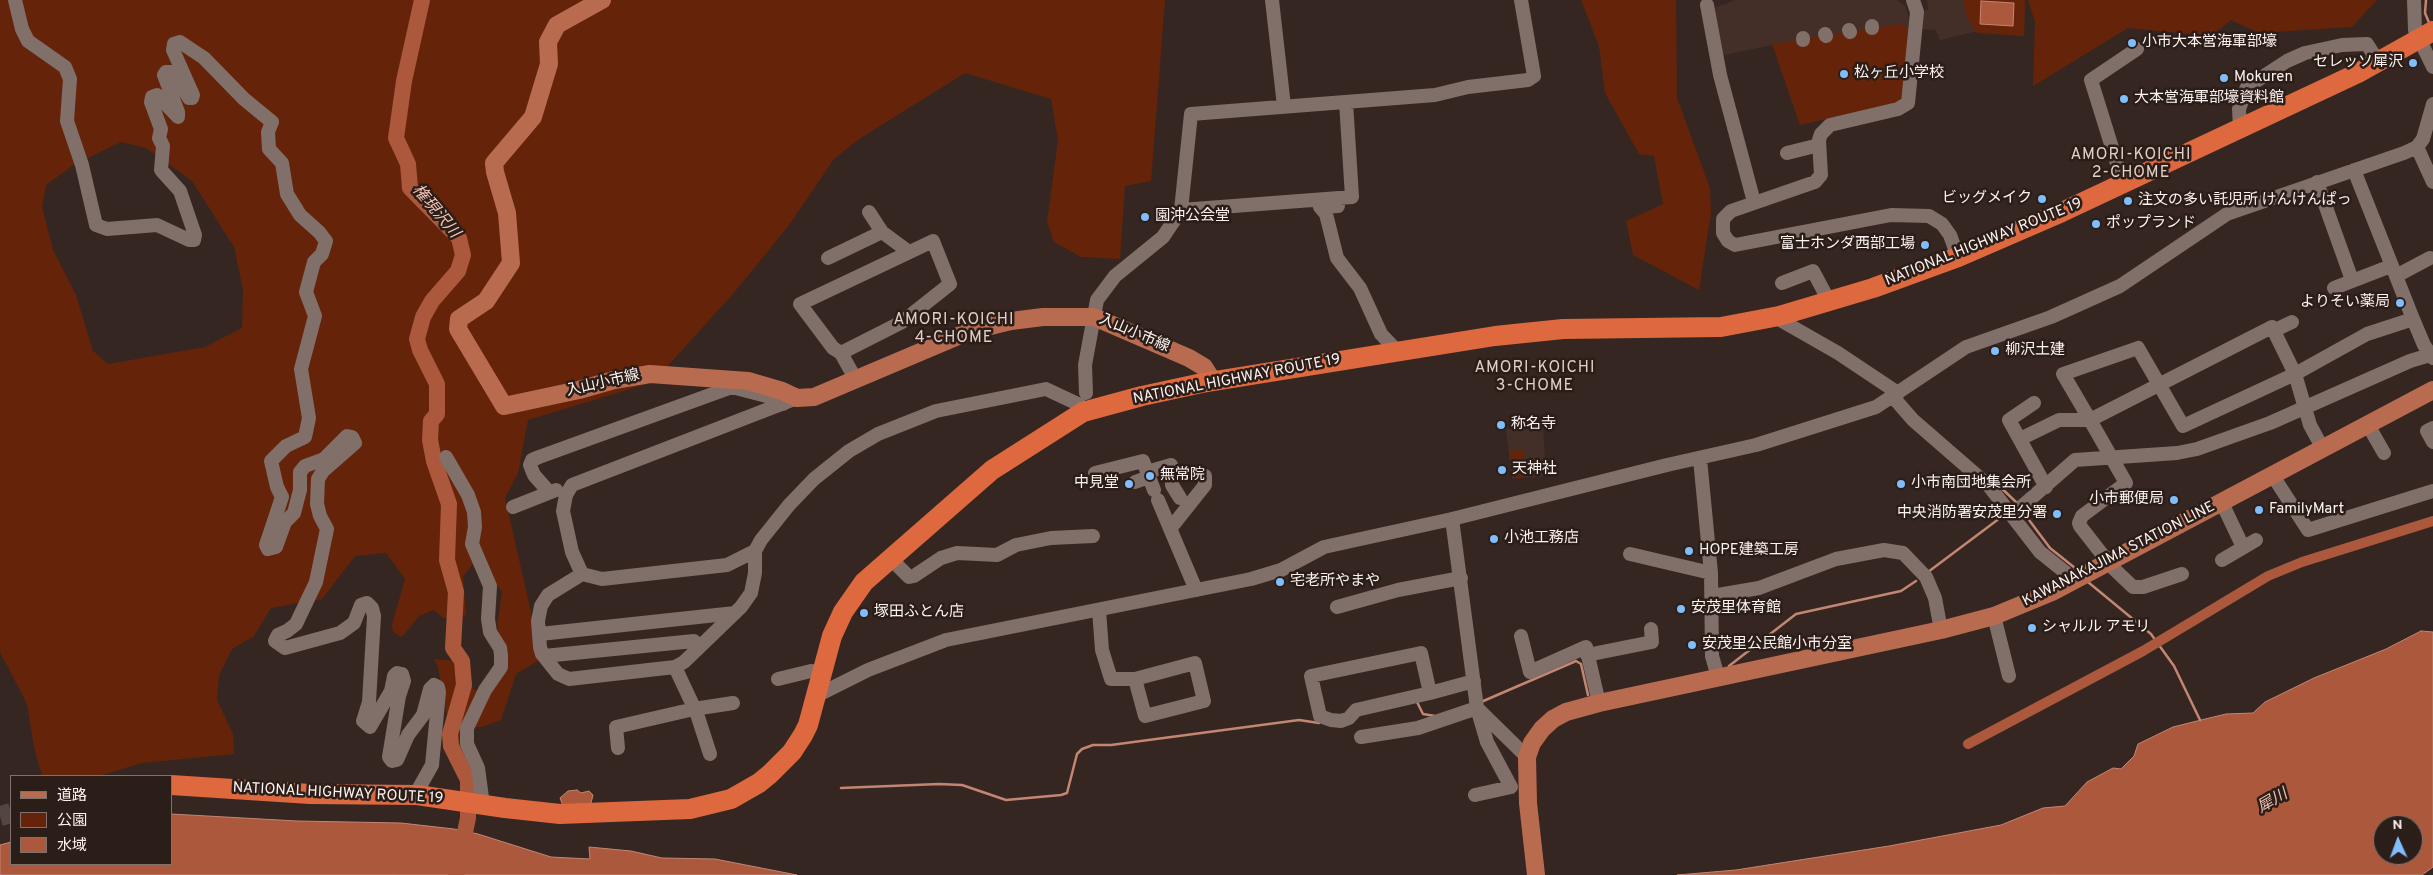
<!DOCTYPE html>
<meta charset="utf-8">
<style>
body{margin:0}
#map{position:relative;width:2433px;height:875px;overflow:hidden;background:#352621;font-family:Overpass,"Noto Sans JP",sans-serif}
canvas{display:block}
.legend{position:absolute;left:10px;top:775px;width:162px;height:90px;box-sizing:border-box;background:#2b1d18;border:1px solid #7f726e;margin:0;padding:6px 9px;list-style:none;font-size:15px;color:#fcf2ef}
.legend li{display:flex;align-items:center;gap:10px;height:25px}
.legend b{width:25px;border:1px solid #7f726e}
.north{position:absolute;left:2373px;top:815px;width:50px;height:50px;box-sizing:border-box;background:#2b1d18;border:1px solid #7f726e;border-radius:50%;rotate:358deg;font-size:14px;font-weight:700;line-height:20px;text-align:center;color:#fcf2ef}
.north::after{content:'';display:block;margin:auto;width:18px;height:22px;background:#80bdfa;clip-path:polygon(50% 0,100% 100%,50% 72%,0 100%)}
</style>
<div id="map">
<canvas width="2433" height="875"></canvas>
<ul class="legend">
<li><b style="height:6px;background:#b96b50"></b>道路</li>
<li><b style="height:14px;background:#65240a"></b>公園</li>
<li><b style="height:14px;background:#ab583c"></b>水域</li>
</ul>
<div class="north">N</div>
</div>
<script>
const g = document.querySelector('canvas').getContext('2d');
g.lineJoin = 'round';
function fill(path, color) {
  g.fillStyle = color;
  g.fill(path, 'evenodd');
}
function shape(rows) {
  const path = new Path2D();
  for (const r of rows) {
    path.moveTo(r[0], r[1]);
    for (let i = 2; i < r.length; i += 2) path.lineTo(r[i], r[i + 1]);
  }
  return path;
}
function stroke(path, color, width, dash) {
  g.strokeStyle = color;
  g.lineWidth = width;
  g.lineCap = dash ? 'butt' : 'round';
  g.setLineDash(dash || []);
  g.stroke(path);
}
function write(font, color, halo, rows, align = 'center') {
  g.font = font + ' Overpass,"Noto Sans JP",sans-serif';
  g.lineWidth = 5;
  g.setLineDash([]);
  g.textBaseline = 'middle';
  g.strokeStyle = halo;
  g.fillStyle = color;
  for (const [text, x, y, turn = 0] of rows) {
    g.save();
    g.translate(x, y);
    g.rotate((+turn || 0) * Math.PI / 180);
    g.textAlign = isNaN(turn) ? turn : align;
    if (halo) g.strokeText(text, 0, 0);
    g.fillText(text, 0, 0);
    g.restore();
  }
}
const built = shape([
 [1736,0,1897,0,1905,6,1909,18,1904,93,1899,102,1800,125,1773,45,1719,56,1714,8],
 [1927,0,2025,0,2024,36,1974,32,1940,40,1936,30,1920,29,1920,11,1928,10],
 [1543,426,1546,476,1512,479,1506,429]
]);
const green = shape([
 [0,0,1165,0,1151,181,1125,186,1120,259,1081,257,1054,242,1047,222,1058,140,1051,99,965,73,859,139,834,159,787,228,732,295,653,382,528,420,518,473,505,498,531,612,539,660,516,674,501,720,481,727,461,727,470,770,457,772,438,667,434,659,468,662,473,690,491,691,507,669,497,626,502,592,477,559,463,576,466,615,443,618,434,610,419,616,402,637,393,632,392,624,405,579,386,553,355,556,322,599,271,608,254,636,232,649,219,675,217,700,233,734,234,754,142,763,98,776,42,776,34,747,27,704,0,652],
 [121,142,146,148,192,181,234,247,243,290,242,328,205,347,108,364,93,351,76,295,53,250,42,207,46,185,75,164],
 [1581,0,1676,0,1677,98,1710,188,1711,213,1699,290,1633,255,1626,221,1663,204,1654,156,1639,154,1605,93,1599,46],
 [1963,0,2025,0,2024,36,1977,33,1967,17],
 [2028,0,2377,0,2352,27,2259,33,2231,20,2211,36,2128,28,2033,86,2035,22],
 [1900,24,1908,27,1904,93,1899,102,1800,125,1772,44],
 [1523,449,1526,477,1513,478,1510,451]
]);
const water = shape([
 [1981,1,2014,3,2013,26,1980,24,1981,1],
 [2421,631,2433,632,2433,867,2422,875,1677,875,1736,870,1889,846,2001,825,2043,808,2065,806,2087,782,2113,768,2121,769,2134,756,2138,744,2173,727,2197,721,2226,714,2253,713,2265,702,2314,678,2386,649,2421,631],
 [2383,825,2413,825,2413,855,2383,855,2383,825],
 [577,790,581,793,589,791,593,795,590,807,563,806,560,798,568,791,577,790],
 [171,814,297,821,401,823,454,829,478,834,551,857,590,859,589,847,631,851,662,858,715,859,797,875,0,875,0,845,11,842,11,864,171,864,171,814]
]);
const stream = shape([
 [2426,0,2425,13,2430,25],
 [1994,481,2017,503],
 [2023,512,2050,548,2075,568],
 [1928,572,2000,518],
 [2088,582,2151,634,2174,666,2200,720],
 [1729,666,1796,614,1901,591,1916,581],
 [1417,702,1423,714,1435,716],
 [1481,702,1576,661,1581,664,1588,695],
 [841,788,939,784,962,785,1006,800,1061,795,1067,793,1077,754,1082,749,1093,745,1111,745,1299,720,1319,723]
]);
const canal = shape([
 [1968,744,2143,651,2268,576,2302,562,2433,521]
]);
const river = shape([
 [422,0,404,81,396,138,408,164,410,188,459,238,463,255,458,271,432,301,423,317,417,339,420,350,437,384,437,414,431,421,430,440,434,461,449,504,447,560,456,592,453,648,462,661,464,685,450,734,451,746,468,780,468,818,456,875]
]);
const highwayTunnel = shape([
 [0,816,11,813]
]);
const minor = shape([
 [15,0,22,29,28,41,65,67,70,79,67,121,82,165,96,225,107,229,157,225,189,240,194,240,195,235,180,191,161,170,163,146,159,138,161,129,151,102,152,97,157,95,178,117,178,112,164,75,166,72,172,72,189,98,192,98,193,95,173,50,174,44,180,42,204,58,244,99,272,122,268,132,269,149,282,163,287,194,300,215,319,232,326,241,322,254,314,262,306,292,315,316,301,369,309,418,305,437,286,446,271,461,277,487,282,497,266,545,268,549,276,547,285,522,294,513,300,490,300,472,305,466,324,459,347,436,352,437,355,443,323,471,318,479,317,504,320,516,327,529,316,582,296,624,287,631,278,635,275,641,285,648,340,633,354,623,361,605,367,603,372,608,374,616,369,702,363,721,370,727,391,691,394,676,397,673,402,674,404,681,399,696,389,757,392,761,397,760,408,735,423,715,430,689,434,685,438,687,439,692,432,765,419,788,417,795],
 [1272,0,1284,106],
 [1913,0,1917,12,1908,103,1898,109,1830,125,1821,134,1819,140,1821,175,1815,182,1731,211,1723,219,1723,233,1728,241,1735,245,1891,215,1929,216,1942,224,1950,235,1958,257],
 [2414,0,2415,30,2433,67],
 [1707,5,1720,75,1754,202],
 [1872,26,1872,28],
 [1849,30,1850,32],
 [1825,34,1826,36],
 [1803,38,1803,40],
 [2240,128,2239,109,2247,87,2287,61,2305,53,2342,45,2367,44,2379,63],
 [2417,147,2433,182],
 [1787,153,1819,145],
 [2354,170,2413,319,2424,345,2433,358],
 [2317,182,2352,280],
 [2123,183,2091,80,2137,49],
 [1338,206,1320,207,1326,214,1337,258,1360,288,1381,334,1397,351],
 [1181,210,1352,197,1346,102],
 [869,212,882,232],
 [828,258,882,232,909,252],
 [2396,276,2430,258],
 [1782,283,1813,271,1829,301],
 [2334,288,2391,266],
 [1779,316,1782,321,1838,353,1898,393],
 [2273,331,2292,322],
 [841,353,902,322,950,284,933,241,800,304,833,348,841,353,856,380],
 [1086,393,1085,365,1097,300,1115,276,1163,237,1181,210,1191,114,1435,95,1468,87,1528,80,1534,76,1521,0],
 [1893,397,1913,420,1989,486,2040,552,2075,580],
 [797,398,572,485,566,495,563,511,572,552,582,574,602,579,727,565,755,551,761,540,789,505,814,479,849,451,878,434,936,411,1046,389,1080,405,1083,412],
 [2034,403,2009,420,2046,487],
 [2090,420,2063,374,2138,348,2183,426,2295,374,2367,334,2413,319],
 [2368,425,2384,453],
 [2433,428,2427,431,2433,442],
 [2020,439,2059,420,2090,420],
 [446,457,468,495,474,512,475,527,472,544,490,586,488,619,490,632,500,648,501,655,501,667,485,690,467,728,467,744,478,768,483,805],
 [1700,459,1711,573,1712,656,1718,677],
 [1147,472,1171,465,1172,485,1180,498],
 [1095,473,1143,461,1154,490],
 [2273,476,2308,530,2433,491],
 [1135,482,1149,477],
 [549,492,534,475,530,465,532,460,539,457,732,387,774,398,783,404],
 [1158,500,1196,590],
 [2222,503,2243,547],
 [513,507,556,490],
 [2012,515,2075,460,2177,453,2197,449,2270,423,2410,361,2430,355],
 [1452,519,1477,708,1527,757],
 [1170,529,1205,485,1205,476],
 [1630,554,1711,573],
 [890,558,909,577,914,576,941,558,957,553,997,555,1016,545,1051,538,1093,536],
 [2222,560,2256,540],
 [582,574,548,595,541,606,538,621,540,647,542,654,558,674,569,679,675,667,684,662,741,607,751,593,755,573,755,551],
 [2182,574,2143,587,2133,587,2112,567,2080,526,2079,523,2082,516,2126,483,2090,420,2272,327,2295,374,2310,425,2323,449],
 [1712,596,1759,588,1836,559,1884,550,1903,553,1926,577,1935,598,1941,630],
 [1337,607,1398,590,1461,578],
 [1099,610,1102,650,1111,679,1135,679,1195,663,1204,701,1145,716,1135,679],
 [1994,616,2009,676],
 [540,634,735,613],
 [1521,636,1530,672,1586,647,1599,703],
 [1587,655,1652,642,1651,629],
 [544,656,694,641],
 [675,667,697,714,710,754],
 [778,679,811,671,822,672],
 [817,693,824,692,868,670,946,640,1251,579,1281,570,1324,547,1452,519,1667,465,1756,445,1876,407,1966,347,2051,317,2120,286,2227,214,2404,153,2417,147,2423,139,2433,104],
 [1430,693,1421,653,1311,676,1320,716,1331,720,1341,721,1349,718,1356,710,1430,693,1474,681],
 [1361,737,1418,728,1477,708,1487,742,1511,787,1475,795],
 [618,748,616,727,694,709,733,703]
]);
const major = shape([
 [602,0,557,25,548,42,549,64,533,117,494,163,495,172,507,213,511,263,486,301,459,319,458,329,504,406,579,390,614,380,650,374,748,381,782,391,797,398,814,397,970,331,1011,321,1043,317,1094,317,1189,358,1204,367,1213,381],
 [1536,875,1528,803,1527,757,1532,743,1542,729,1553,719,1566,712,1599,703,1941,630,1994,616,2052,592,2433,390]
]);
const highway = shape([
 [171,785,310,794,417,795,505,808,560,814,690,809,731,799,759,783,770,774,792,752,803,735,808,725,832,636,843,612,864,582,992,470,1083,412,1142,396,1202,383,1495,336,1563,329,1721,327,1779,316,1873,288,1958,257,2062,212,2358,73,2433,31]
]);
const markers = [
 [2132,43,5,"#80bdfa"],
 [2413,63,5,"#80bdfa"],
 [1844,74,5,"#80bdfa"],
 [2224,78,5,"#80bdfa"],
 [2124,99,5,"#80bdfa"],
 [2042,199,5,"#80bdfa"],
 [2128,201,5,"#80bdfa"],
 [1145,217,5,"#80bdfa"],
 [2096,224,5,"#80bdfa"],
 [1925,245,5,"#80bdfa"],
 [2400,303,5,"#80bdfa"],
 [1995,351,5,"#80bdfa"],
 [1501,425,5,"#80bdfa"],
 [1502,470,5,"#80bdfa"],
 [1150,476,5,"#80bdfa"],
 [1129,484,5,"#80bdfa"],
 [1901,484,5,"#80bdfa"],
 [2174,500,5,"#80bdfa"],
 [2259,510,5,"#80bdfa"],
 [2057,514,5,"#80bdfa"],
 [1494,539,5,"#80bdfa"],
 [1689,551,5,"#80bdfa"],
 [1280,582,5,"#80bdfa"],
 [1681,609,5,"#80bdfa"],
 [864,613,5,"#80bdfa"],
 [2032,628,5,"#80bdfa"],
 [1692,645,5,"#80bdfa"]
];
const poiNames = [
 ["小市大本営海軍部壕",2142,43],
 ["セレッソ犀沢",2403,63,"right"],
 ["松ヶ丘小学校",1854,74],
 ["Mokuren",2234,78],
 ["大本営海軍部壕資料館",2134,99],
 ["ビッグメイク",2032,199,"right"],
 ["注文の多い託児所 けんけんぱっ",2138,201],
 ["園沖公会堂",1155,217],
 ["ポップランド",2106,224],
 ["富士ホンダ西部工場",1915,245,"right"],
 ["よりそい薬局",2390,303,"right"],
 ["柳沢土建",2005,351],
 ["称名寺",1511,425],
 ["天神社",1512,470],
 ["無常院",1160,476],
 ["中見堂",1119,484,"right"],
 ["小市南団地集会所",1911,484],
 ["小市郵便局",2164,500,"right"],
 ["FamilyMart",2269,510],
 ["中央消防署安茂里分署",2047,514,"right"],
 ["小池工務店",1504,539],
 ["HOPE建築工房",1699,551],
 ["宅老所やまや",1290,582],
 ["安茂里体育館",1691,609],
 ["塚田ふとん店",874,613],
 ["シャルル アモリ",2042,628],
 ["安茂里公民館小市分室",1702,645]
];
const streetNames = [
 ["NATIONAL HIGHWAY ROUTE 19",1984,243,-22],
 ["入山小市線",1134,334,23],
 ["NATIONAL HIGHWAY ROUTE 19",1237,380,-11],
 ["入山小市線",603,384,-13],
 ["KAWANAKAJIMA STATION LINE",2119,555,-27],
 ["NATIONAL HIGHWAY ROUTE 19",338,794,3]
];
const neighbourhoodNames = [
 ["AMORI-KOICHI",2131,156],
 ["2-CHOME",2131,174],
 ["AMORI-KOICHI",954,321],
 ["4-CHOME",954,339],
 ["AMORI-KOICHI",1535,369],
 ["3-CHOME",1535,387]
];
const waterNames = [
 ["権現沢川",435,212,50],
 ["犀川",2273,802,-30]
];
fill(built, '#442f28');
fill(green, '#65240a');
fill(water, '#ab583c');
stroke(water, '#c38672', 1);
stroke(stream, '#c38672', 2.5);
stroke(canal, '#ab583c', 10);
stroke(river, '#ab583c', 16);
stroke(highwayTunnel, '#534540', 20, [20, 10]);
stroke(minor, '#816f69', 14);
stroke(major, '#b96b50', 18);
stroke(highway, '#de693f', 20);
for (const [x, y, r, color] of markers) {
  const dot = new Path2D();
  dot.arc(x, y, r, 0, 2 * Math.PI);
  g.fillStyle = color;
  g.fill(dot);
  stroke(dot, '#2b1d18', 2);
}
write('15px', '#fcf2ef', '#2b1d18', poiNames, 'left');
write('15px', '#fcf2ef', '#2b1d18', streetNames);
g.letterSpacing = '1px';
write('16px', '#e3cfc8', '#2b1d18', neighbourhoodNames);
g.letterSpacing = '0px';
write('italic 16px', '#f2c3b3', '#2b1d18', waterNames);
</script>
